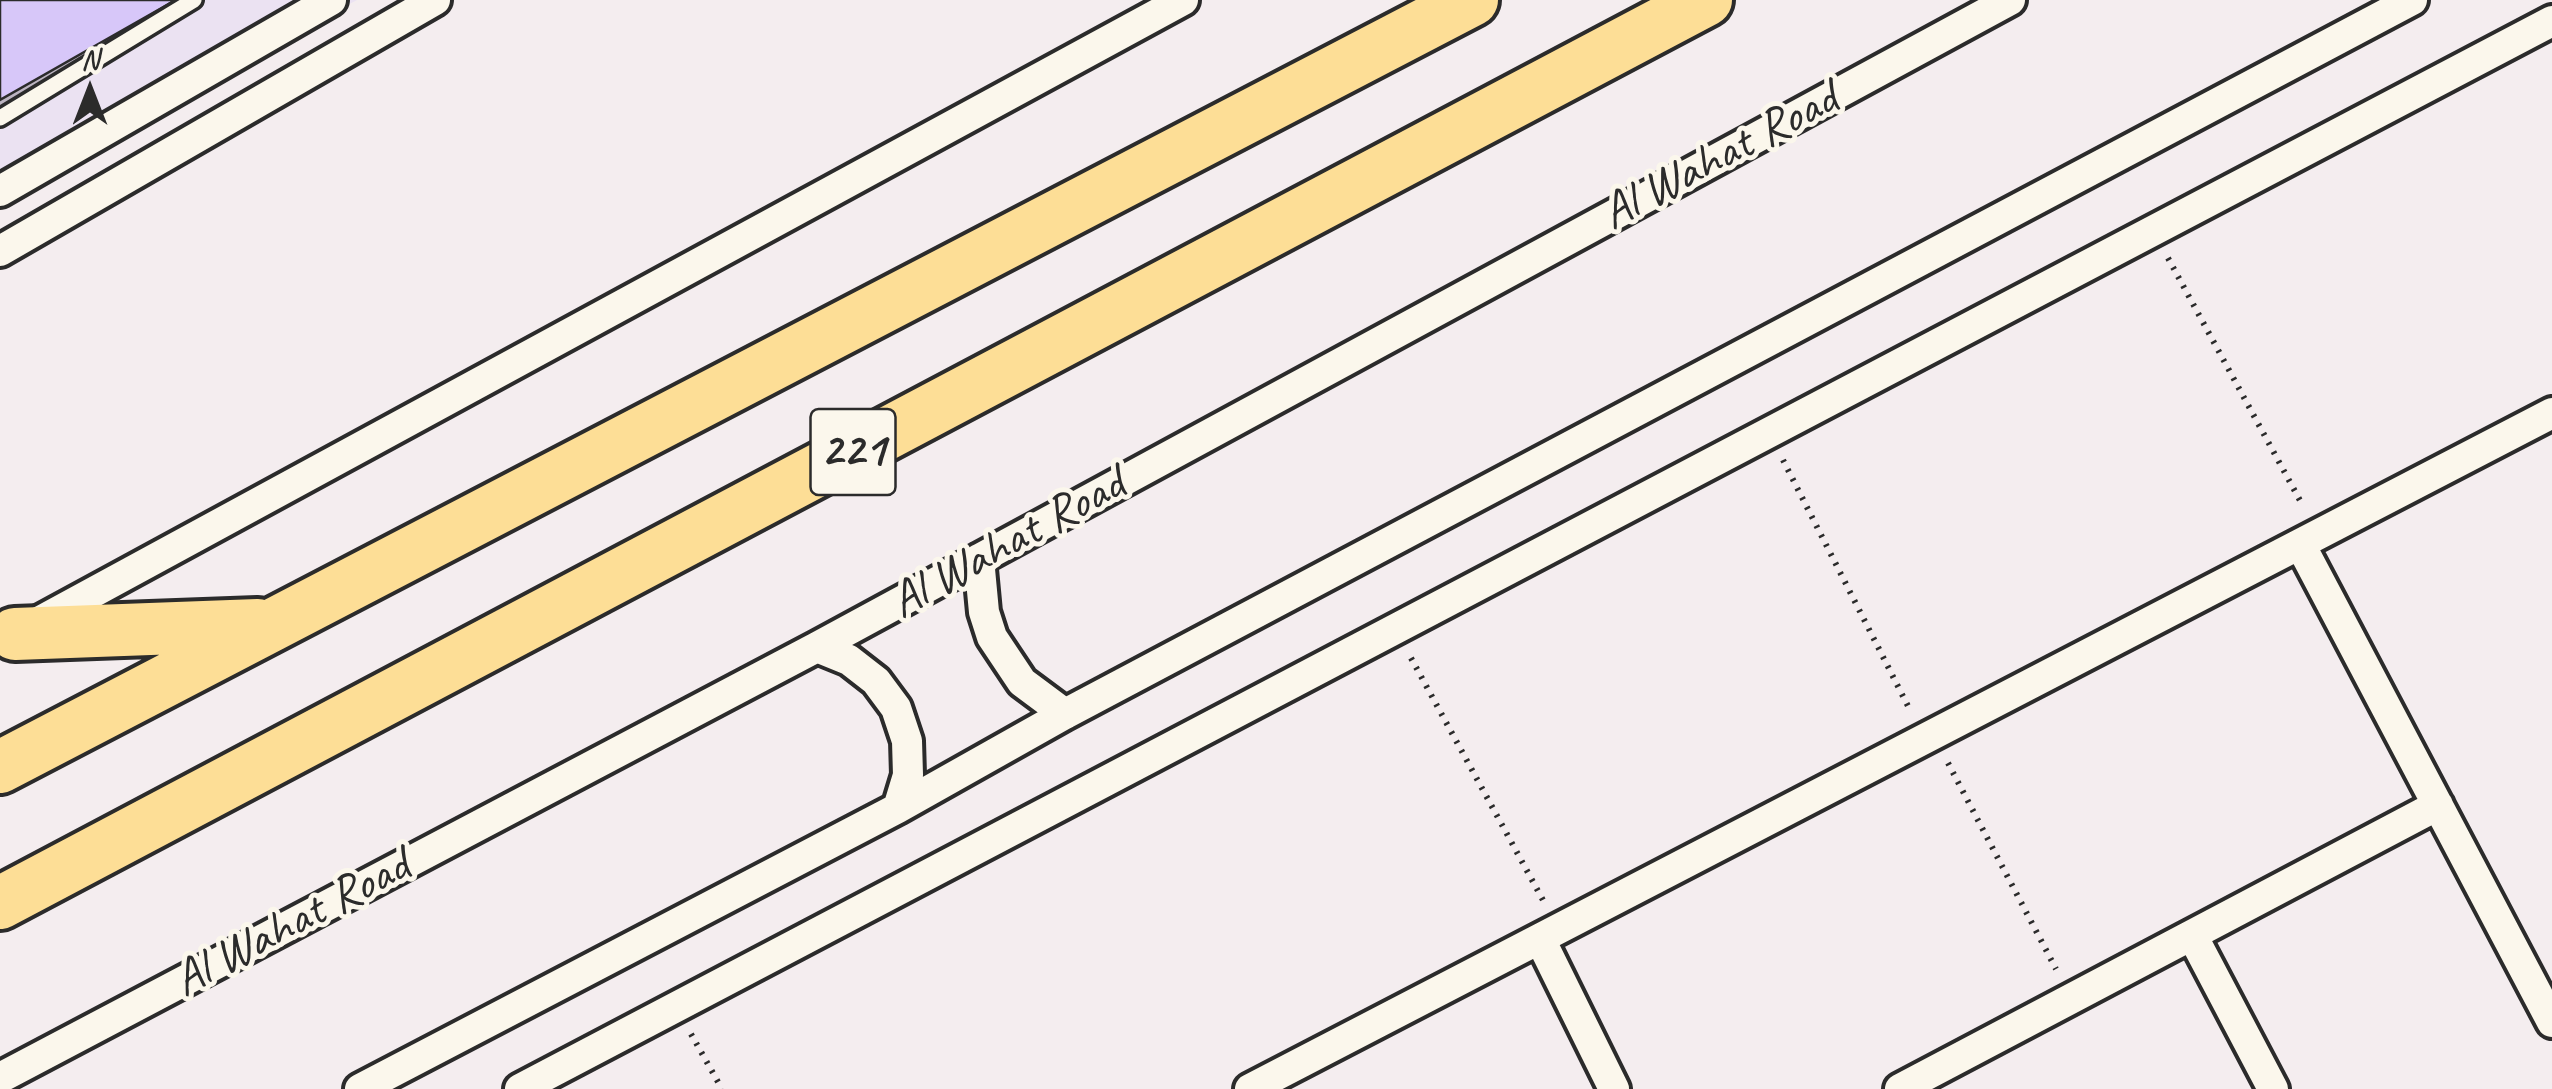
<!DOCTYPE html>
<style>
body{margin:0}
#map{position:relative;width:2552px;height:1089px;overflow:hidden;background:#f4edef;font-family:Caveat,sans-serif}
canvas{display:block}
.north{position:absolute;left:40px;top:40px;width:100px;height:100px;-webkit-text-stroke:8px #fbf7ec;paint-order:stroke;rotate:0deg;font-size:28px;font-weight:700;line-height:40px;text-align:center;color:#2b2b2b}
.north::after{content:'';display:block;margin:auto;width:35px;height:45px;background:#2b2b2b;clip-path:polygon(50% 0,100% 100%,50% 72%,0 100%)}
</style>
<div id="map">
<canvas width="2552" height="1089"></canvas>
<div class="north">N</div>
</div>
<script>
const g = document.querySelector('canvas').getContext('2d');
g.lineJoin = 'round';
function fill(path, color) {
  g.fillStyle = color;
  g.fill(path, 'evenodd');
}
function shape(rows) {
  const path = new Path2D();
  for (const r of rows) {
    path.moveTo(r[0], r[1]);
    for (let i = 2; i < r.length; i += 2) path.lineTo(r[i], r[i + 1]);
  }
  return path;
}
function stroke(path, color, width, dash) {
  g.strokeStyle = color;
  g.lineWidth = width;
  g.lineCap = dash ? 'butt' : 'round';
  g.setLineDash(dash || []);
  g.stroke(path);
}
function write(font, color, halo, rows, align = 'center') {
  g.font = font + ' Caveat,sans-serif';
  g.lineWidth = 10;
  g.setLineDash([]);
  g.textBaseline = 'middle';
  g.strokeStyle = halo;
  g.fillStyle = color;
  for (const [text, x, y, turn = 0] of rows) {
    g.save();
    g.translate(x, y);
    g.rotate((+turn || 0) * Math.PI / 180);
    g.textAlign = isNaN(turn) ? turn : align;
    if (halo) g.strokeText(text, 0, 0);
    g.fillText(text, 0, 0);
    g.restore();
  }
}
const built = shape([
 [0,0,357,0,0,188]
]);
const shadow = shape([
 [0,0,171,0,171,1,146,26,0,108]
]);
const building = shape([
 [0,0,173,0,174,1,0,100,0,0]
]);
const path = shape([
 [2168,258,2303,506],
 [1783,460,1911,712],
 [1411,658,1544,902],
 [1948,763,2056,969],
 [691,1034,722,1089]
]);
const lane = shape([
 [0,118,194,0]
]);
const street = shape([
 [0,191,331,0],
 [0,251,435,0],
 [2300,544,2552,1022],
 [979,559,984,612,992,637,1022,682,1065,714],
 [35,624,1183,0],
 [817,647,849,660,876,681,896,708,907,741,908,775,898,808],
 [2192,935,2273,1089],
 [1540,939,1614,1089],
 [0,1078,817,647,2010,0],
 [360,1089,898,808,1065,714,2412,0],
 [520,1089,2552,21],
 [1250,1089,2552,413],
 [1900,1089,2438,805]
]);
const highway = shape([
 [15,634,258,625],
 [0,767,1472,0],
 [0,903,1706,0]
]);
const shields = [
 [853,452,85]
];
const shieldNames = [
 ["221",853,452]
];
const streetNames = [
 ["Al Wahat Road",1720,157,-28],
 ["Al Wahat Road",1008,544,-29],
 ["Al Wahat Road",292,924,-28]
];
fill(built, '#ebe2f2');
fill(shadow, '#0003');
fill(building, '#d7c7f9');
stroke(building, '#2b2b2b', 2.5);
stroke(lane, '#2b2b2b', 22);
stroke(street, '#2b2b2b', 38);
stroke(highway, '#2b2b2b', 60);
stroke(path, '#2b2b2b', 6, [2.5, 8]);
stroke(lane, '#fbf7ec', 15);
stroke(street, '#fbf7ec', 30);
stroke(highway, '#fdde96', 52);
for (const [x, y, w] of shields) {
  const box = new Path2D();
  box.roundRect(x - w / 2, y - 43, w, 86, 8);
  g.fillStyle = '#fbf7ec';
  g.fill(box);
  stroke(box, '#2b2b2b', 2.5);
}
write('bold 48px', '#2b2b2b', null, shieldNames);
write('50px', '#2b2b2b', '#fbf7ec', streetNames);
</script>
